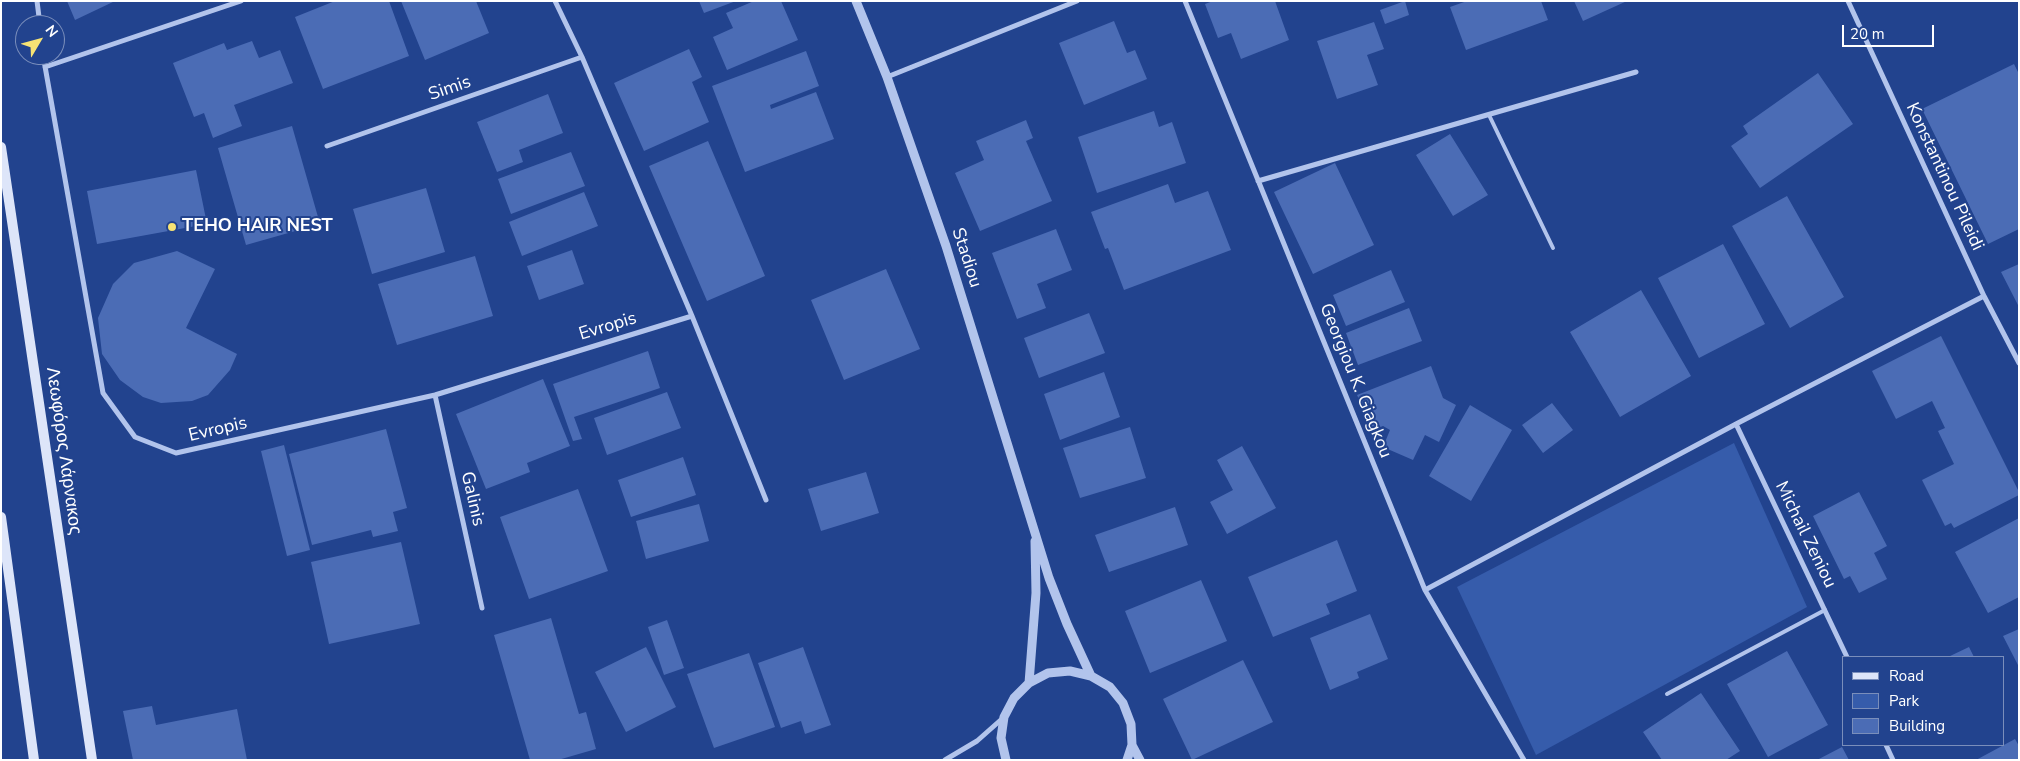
<!DOCTYPE html>
<meta charset="utf-8">
<style>
body{margin:0}
#map{position:relative;width:2020px;height:761px;overflow:hidden;background:#22438e;font-family:"Nunito Sans",sans-serif}
canvas{display:block}
.frame{position:absolute;inset:0;border:2px solid #fff;pointer-events:none}
.legend{position:absolute;left:1842px;top:656px;width:162px;height:90px;box-sizing:border-box;background:#22438e;border:1px solid #7a8ebb;margin:0;padding:6px 9px;list-style:none;font-size:15px;color:#fff}
.legend li{display:flex;align-items:center;gap:10px;height:25px}
.legend b{width:25px;border:1px solid #7a8ebb}
.north{position:absolute;left:15px;top:15px;width:50px;height:50px;box-sizing:border-box;background:#22438e;border:1px solid #7a8ebb;border-radius:50%;rotate:53deg;font-size:14px;font-weight:700;line-height:20px;text-align:center;color:#fff}
.north::after{content:'';display:block;margin:auto;width:18px;height:22px;background:#f7e374;clip-path:polygon(50% 0,100% 100%,50% 72%,0 100%)}
.scale{position:absolute;left:1842px;top:25px;width:92px;height:22px;box-sizing:border-box;border:2px solid #fff;border-top:0;padding-left:6px;font-size:15px;line-height:18px;white-space:nowrap;color:#fff;-webkit-text-stroke:4px #22438e;paint-order:stroke}
</style>
<div id="map">
<canvas width="2020" height="761"></canvas>
<div class="frame"></div>
<ul class="legend">
<li><b style="height:6px;background:#dde5f9"></b>Road</li>
<li><b style="height:14px;background:#365cab"></b>Park</li>
<li><b style="height:14px;background:#4b6cb5"></b>Building</li>
</ul>
<div class="north">N</div>
<div class="scale">20 m</div>
</div>
<script>
const g = document.querySelector('canvas').getContext('2d');
g.lineJoin = 'round';
function fill(path, color) {
  g.fillStyle = color;
  g.fill(path, 'evenodd');
}
function shape(rows) {
  const path = new Path2D();
  for (const r of rows) {
    path.moveTo(r[0], r[1]);
    for (let i = 2; i < r.length; i += 2) path.lineTo(r[i], r[i + 1]);
  }
  return path;
}
function stroke(path, color, width, dash) {
  g.strokeStyle = color;
  g.lineWidth = width;
  g.lineCap = dash ? 'butt' : 'round';
  g.setLineDash(dash || []);
  g.stroke(path);
}
function write(font, color, halo, rows, align = 'center') {
  g.font = font + ' "Nunito Sans",sans-serif';
  g.lineWidth = 4;
  g.setLineDash([]);
  g.textBaseline = 'middle';
  g.strokeStyle = halo;
  g.fillStyle = color;
  for (const [text, x, y, turn = 0] of rows) {
    g.save();
    g.translate(x, y);
    g.rotate((+turn || 0) * Math.PI / 180);
    g.textAlign = isNaN(turn) ? turn : align;
    if (halo) g.strokeText(text, 0, 0);
    g.fillText(text, 0, 0);
    g.restore();
  }
}
const green = shape([
 [1734,443,1807,607,1536,755,1457,587]
]);
const building = shape([
 [67,1,115,1,75,20],
 [335,1,389,1,409,56,323,89,295,17],
 [401,1,476,1,489,33,425,60],
 [699,1,736,1,704,13],
 [754,1,781,1,798,40,727,70,713,37,733,28,726,13],
 [1213,1,1275,1,1289,40,1241,59,1231,33,1218,38,1205,4],
 [1405,1,1409,15,1385,24,1380,10],
 [1467,1,1541,1,1548,20,1466,50,1450,7],
 [1574,1,1627,1,1583,21],
 [1114,21,1127,53,1135,50,1147,79,1084,105,1059,43],
 [1374,22,1384,49,1367,55,1378,85,1337,99,1317,41],
 [252,41,259,58,280,50,293,83,234,105,242,126,213,138,204,113,194,117,173,63,224,43,227,50],
 [689,49,702,77,692,82,709,122,644,151,614,83],
 [806,51,819,86,770,105,771,109,816,92,834,139,745,172,712,86],
 [2014,64,2019,74,2019,229,1988,244,1922,109],
 [1818,73,1853,124,1760,188,1731,146,1748,134,1743,126],
 [548,94,563,133,519,150,523,162,497,172,477,122],
 [1154,111,1159,127,1172,122,1186,163,1097,193,1078,137],
 [1026,120,1033,138,1026,141,1052,201,980,231,955,173,984,160,976,141],
 [292,126,320,224,246,245,218,148],
 [1450,134,1488,195,1453,216,1416,155],
 [708,141,765,276,707,301,649,166],
 [571,152,585,186,511,214,498,179],
 [1335,163,1374,245,1313,274,1274,192],
 [196,170,207,224,97,244,87,191],
 [1168,184,1175,203,1208,191,1231,250,1124,290,1108,248,1105,249,1091,212],
 [426,188,445,252,372,274,353,209],
 [584,192,598,226,522,256,509,222],
 [1787,196,1844,297,1790,328,1732,226],
 [1056,229,1072,270,1037,284,1046,308,1017,319,992,253],
 [1723,244,1765,324,1699,358,1658,278],
 [572,250,584,284,539,300,527,266],
 [177,251,215,269,186,328,237,354,230,370,208,395,192,401,161,403,143,397,120,380,102,354,98,318,113,284,134,263],
 [475,256,493,316,397,345,378,284],
 [2019,264,2019,307,2001,272],
 [886,269,920,349,844,380,811,300],
 [1391,270,1405,302,1346,326,1333,295],
 [1641,290,1691,376,1620,417,1570,332],
 [1409,308,1422,341,1358,365,1346,333],
 [1089,313,1105,353,1039,378,1024,338],
 [1941,336,2019,492,2019,495,1954,528,1951,523,1945,526,1922,480,1954,464,1938,431,1945,428,1932,401,1896,419,1872,371],
 [648,351,660,388,574,417,582,439,573,441,553,384],
 [1431,366,1443,398,1456,405,1439,442,1425,435,1413,460,1383,447,1390,430,1383,426,1373,430,1357,395],
 [1104,372,1120,417,1060,440,1044,394],
 [543,379,570,446,527,463,530,472,486,489,456,414],
 [667,392,681,428,607,455,594,418],
 [1552,403,1573,430,1543,453,1522,425],
 [1470,405,1512,430,1471,501,1429,476],
 [1130,427,1146,478,1080,498,1063,448],
 [386,429,407,508,393,512,398,531,373,537,371,530,312,545,289,454],
 [284,445,310,550,287,556,261,451],
 [1242,446,1276,508,1227,534,1210,502,1233,490,1217,460],
 [683,457,696,495,631,517,618,480],
 [866,472,879,513,821,531,808,489],
 [578,489,608,571,529,599,500,517],
 [1859,492,1887,546,1874,553,1887,579,1859,593,1850,576,1844,579,1813,516],
 [699,504,709,541,646,559,636,521],
 [1175,507,1188,545,1109,572,1095,535],
 [2019,518,2019,597,1988,613,1955,552],
 [1337,540,1357,591,1326,604,1330,614,1273,637,1248,577],
 [401,542,420,624,329,644,311,562],
 [1201,580,1227,641,1150,673,1125,611],
 [1370,614,1388,659,1357,672,1359,678,1330,690,1310,638],
 [551,618,579,714,586,712,596,749,558,760,530,760,494,635],
 [667,620,684,668,664,675,648,627],
 [2019,629,2019,667,2003,636],
 [646,647,676,707,626,732,595,672],
 [803,647,831,725,805,734,801,721,781,728,758,663],
 [1969,647,1974,657,1948,657],
 [1787,651,1828,725,1768,757,1727,684],
 [749,653,775,727,714,748,687,674],
 [1243,660,1273,722,1192,760,1163,699],
 [1701,693,1740,751,1726,760,1662,760,1643,732],
 [152,706,156,725,237,709,247,760,133,760,123,711],
 [2015,739,2019,746,2019,760,1976,760],
 [1842,747,1849,760,1817,760]
]);
const service = shape([
 [1489,115,1553,248],
 [1667,694,1825,610]
]);
const minor = shape([
 [37,1,40,25],
 [555,1,582,57,692,316,766,500],
 [1185,1,1425,590,1524,760],
 [1848,1,1984,296,2019,363],
 [43,55,103,393,135,437,176,453,435,395,692,316],
 [45,67,241,1],
 [887,77,1077,1],
 [327,146,582,57],
 [1258,181,1636,72],
 [435,395,482,608],
 [1736,424,1847,657],
 [1425,590,1736,424,1984,296],
 [1886,745,1893,760],
 [945,760,977,741,1003,718]
]);
const tertiary = shape([
 [856,1,887,77,946,246,1049,578,1067,624,1091,676],
 [1029,683,1036,593,1035,541],
 [1132,745,1140,760],
 [1006,760,1001,738,1004,717,1014,698,1029,683,1048,673,1070,671,1091,676,1110,687,1123,703,1131,724,1132,745,1127,760]
]);
const secondary = shape([
 [1,147,92,760],
 [1,517,34,760]
]);
const markers = [
 [172,227,5,"#f7e374"]
];
const streetNames = [
 ["Simis",450,89,-19],
 ["Konstantinou Pileidi",1944,177,65],
 ["Stadiou",966,258,72],
 ["Evropis",608,327,-17],
 ["Georgiou K. Giagkou",1355,381,68],
 ["Evropis",218,430,-13],
 ["Λεωφόρος Λάρνακος",63,451,82],
 ["Galinis",472,499,77],
 ["Michail Zeniou",1805,535,64]
];
const poiNames = [
 ["TEHO HAIR NEST",182,227]
];
fill(green, '#365cab');
fill(building, '#4b6cb5');
stroke(service, '#b2c4ec', 4);
stroke(minor, '#b2c4ec', 5);
stroke(tertiary, '#b2c4ec', 9);
stroke(secondary, '#dde5f9', 10);
for (const [x, y, r, color] of markers) {
  const dot = new Path2D();
  dot.arc(x, y, r, 0, 2 * Math.PI);
  g.fillStyle = color;
  g.fill(dot);
  stroke(dot, '#22438e', 2);
}
write('18px', '#fff', '#22438e', streetNames);
write('bold 18px', '#fff', '#22438e', poiNames, 'left');
</script>
